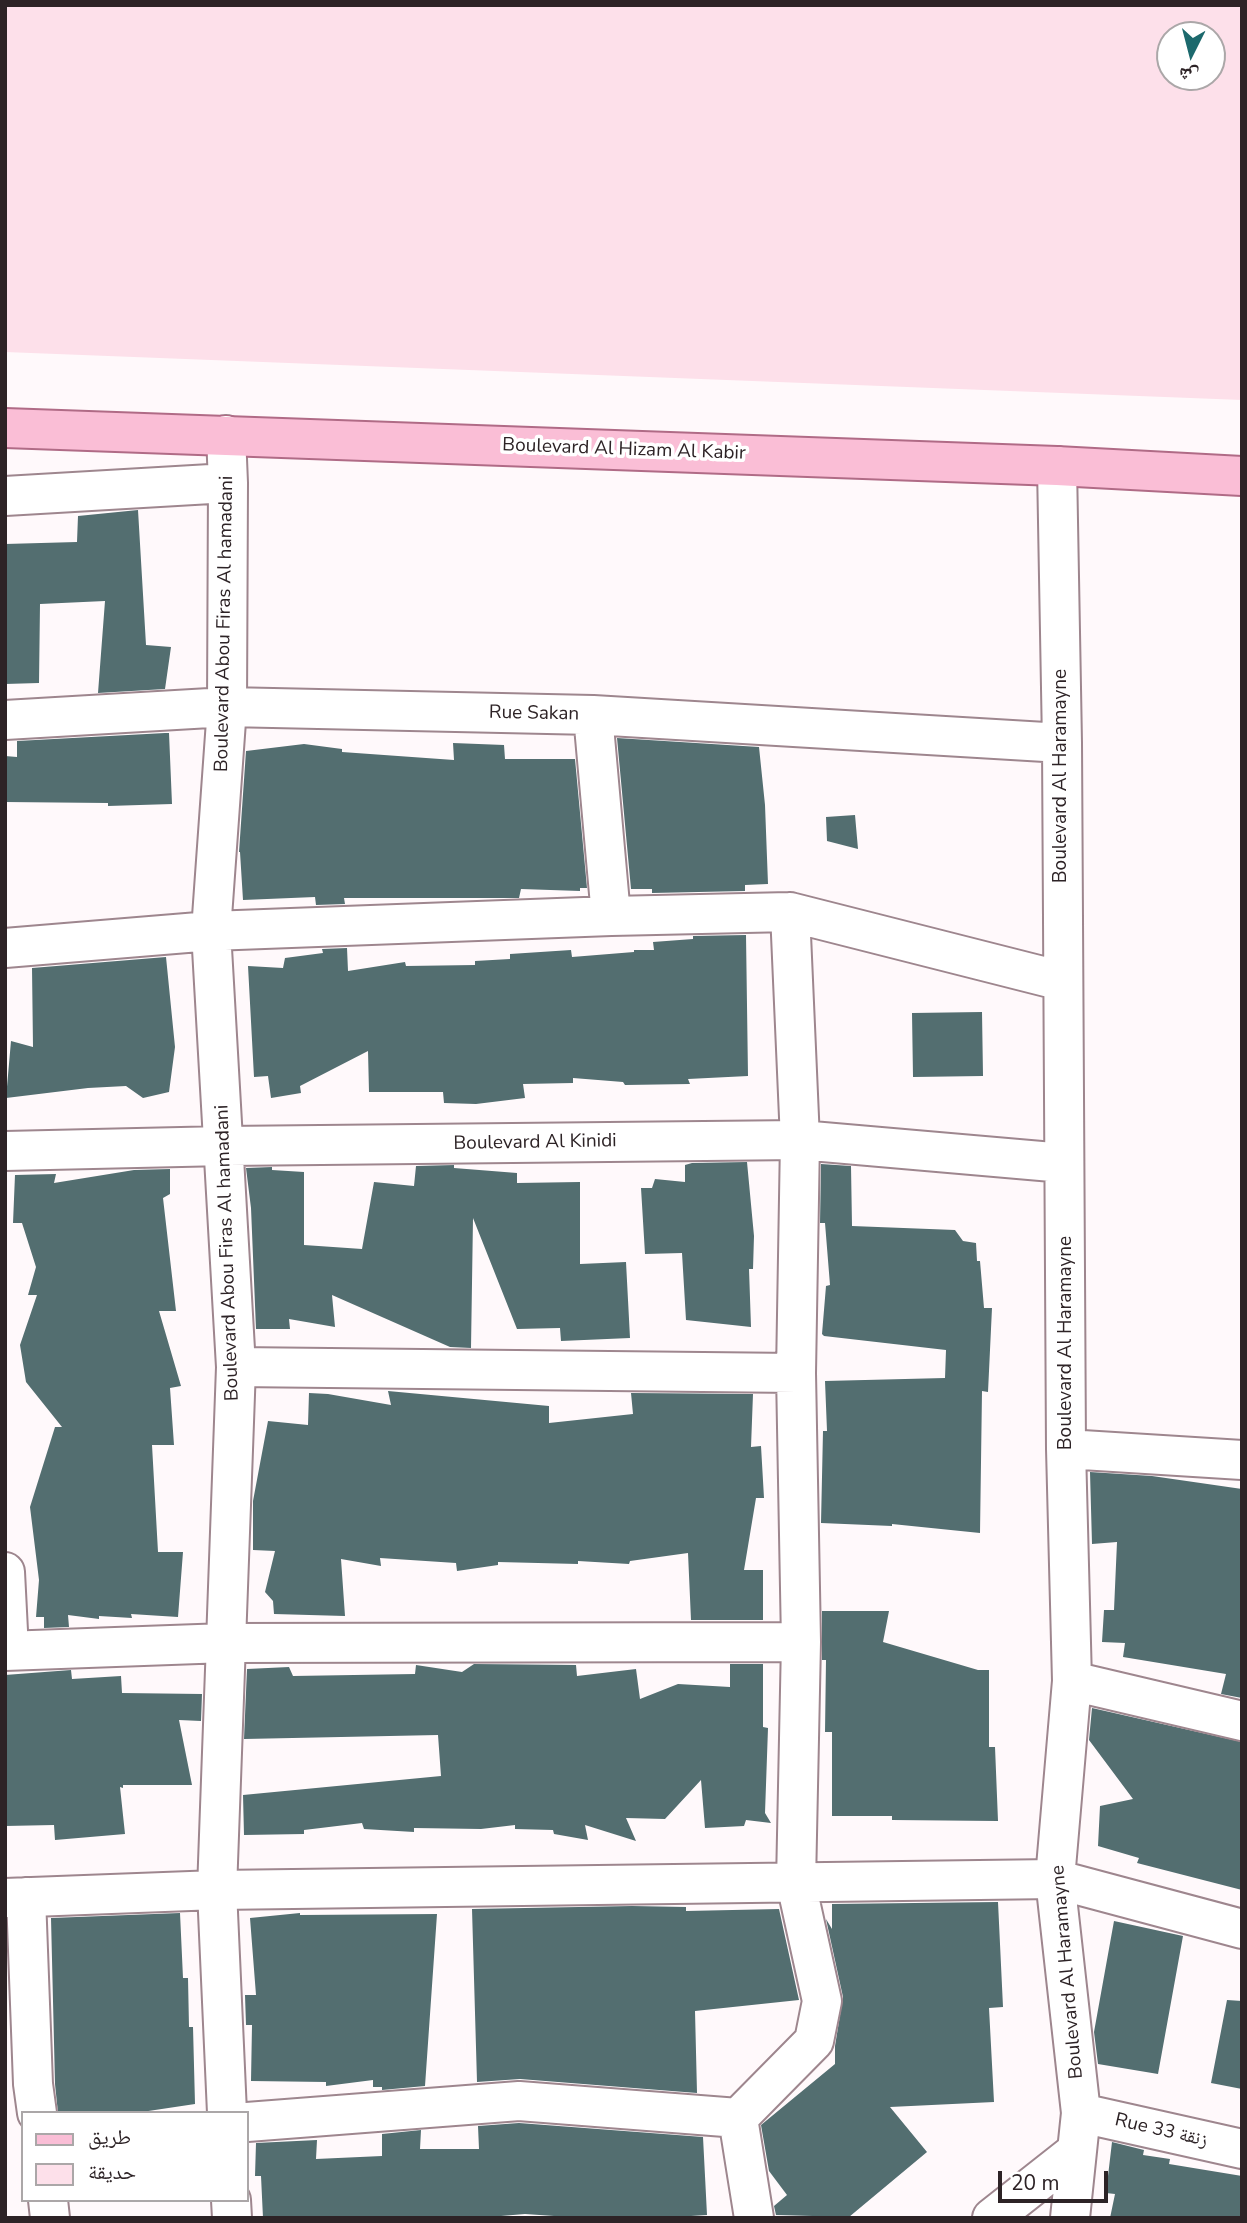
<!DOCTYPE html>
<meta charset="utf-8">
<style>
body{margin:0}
#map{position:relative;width:1247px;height:2223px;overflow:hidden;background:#fff9fb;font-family:"Nunito Sans","Noto Naskh Arabic",sans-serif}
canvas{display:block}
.frame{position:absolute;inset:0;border:7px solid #2d2326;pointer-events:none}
.legend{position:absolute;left:21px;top:2111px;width:228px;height:91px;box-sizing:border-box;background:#fff;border:2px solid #aba7a8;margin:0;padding:9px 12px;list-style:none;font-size:21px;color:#2d2326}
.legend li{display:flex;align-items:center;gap:14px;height:35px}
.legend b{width:35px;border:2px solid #aba7a8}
.north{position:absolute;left:1156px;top:21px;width:70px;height:70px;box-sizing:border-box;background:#fff;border:2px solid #aba7a8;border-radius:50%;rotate:186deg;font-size:19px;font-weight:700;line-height:28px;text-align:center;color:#2d2326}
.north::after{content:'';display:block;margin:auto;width:24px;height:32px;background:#1c696d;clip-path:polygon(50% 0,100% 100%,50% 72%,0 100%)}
.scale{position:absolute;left:998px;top:2171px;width:110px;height:32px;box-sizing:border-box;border:4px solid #2d2326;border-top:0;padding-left:9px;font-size:21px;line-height:24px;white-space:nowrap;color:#2d2326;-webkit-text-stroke:5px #fff;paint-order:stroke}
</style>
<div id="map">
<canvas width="1247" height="2223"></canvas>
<div class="frame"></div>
<ul class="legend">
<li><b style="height:9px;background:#fabed6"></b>طريق</li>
<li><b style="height:19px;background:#fde0ea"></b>حديقة</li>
</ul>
<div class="north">ش</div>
<div class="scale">20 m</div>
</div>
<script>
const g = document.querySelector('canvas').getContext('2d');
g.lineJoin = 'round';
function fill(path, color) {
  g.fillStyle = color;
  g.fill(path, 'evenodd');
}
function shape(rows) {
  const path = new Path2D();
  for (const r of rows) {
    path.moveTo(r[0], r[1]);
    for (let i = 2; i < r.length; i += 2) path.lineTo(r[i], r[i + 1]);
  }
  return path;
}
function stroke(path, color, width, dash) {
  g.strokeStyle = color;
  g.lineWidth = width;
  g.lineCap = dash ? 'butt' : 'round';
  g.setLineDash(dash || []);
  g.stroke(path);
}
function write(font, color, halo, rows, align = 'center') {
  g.font = font + ' "Nunito Sans","Noto Naskh Arabic",sans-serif';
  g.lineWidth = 7;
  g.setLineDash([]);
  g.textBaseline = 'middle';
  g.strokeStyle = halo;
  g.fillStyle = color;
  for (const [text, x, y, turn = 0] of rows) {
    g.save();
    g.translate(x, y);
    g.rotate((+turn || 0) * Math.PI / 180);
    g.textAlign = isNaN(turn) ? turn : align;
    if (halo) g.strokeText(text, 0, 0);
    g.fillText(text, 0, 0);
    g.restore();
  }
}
const green = shape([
 [5,5,1242,5,1242,400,5,352],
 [1170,35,1212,35,1212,77,1170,77]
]);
const building = shape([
 [138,510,146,645,171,647,165,689,98,693,105,601,40,604,39,683,5,684,5,544,77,542,78,516],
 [165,733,169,733,172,804,108,806,108,803,5,802,5,756,17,757,17,741],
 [617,738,759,747,765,805,768,884,745,885,745,891,652,893,652,889,631,889],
 [453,743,504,745,505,759,575,759,587,888,580,888,580,891,521,889,519,898,344,898,345,904,316,905,315,897,243,900,240,852,239,852,246,751,304,744,342,749,342,752,454,760],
 [855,815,858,849,827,841,826,817],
 [746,935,748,1076,688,1079,690,1084,625,1085,623,1082,573,1078,573,1083,523,1084,525,1098,476,1104,444,1103,443,1092,369,1092,368,1051,300,1086,301,1093,271,1098,268,1076,254,1077,248,966,283,968,285,958,323,953,322,949,347,948,348,971,405,962,406,966,475,965,475,961,510,959,510,954,571,950,572,957,634,952,634,950,654,950,653,942,693,939,693,936],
 [166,957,175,1047,169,1092,143,1098,126,1086,88,1088,6,1098,11,1041,33,1047,32,968],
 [982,1012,983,1076,913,1077,912,1013],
 [747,1162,754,1236,753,1269,749,1269,751,1327,686,1320,682,1253,645,1254,641,1188,652,1188,655,1179,685,1182,685,1165,692,1163],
 [821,1164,851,1166,852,1226,955,1230,963,1241,976,1243,977,1261,980,1261,984,1308,992,1308,988,1392,982,1391,980,1533,892,1524,892,1526,821,1523,823,1431,827,1431,825,1381,945,1378,946,1350,824,1336,822,1334,826,1286,830,1285,825,1223,820,1223],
 [454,1165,454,1168,517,1173,517,1183,580,1182,580,1264,626,1262,630,1338,561,1341,560,1328,517,1329,473,1218,471,1348,450,1347,332,1295,335,1327,289,1319,290,1329,256,1329,251,1208,246,1168,272,1167,272,1170,304,1172,304,1245,362,1249,374,1182,414,1186,416,1166],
 [170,1169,170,1194,163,1198,176,1311,159,1311,181,1386,170,1388,174,1445,152,1445,158,1552,183,1552,178,1617,131,1614,132,1618,99,1616,99,1619,68,1615,69,1627,44,1628,44,1617,36,1617,39,1580,30,1507,55,1427,62,1427,26,1382,20,1345,37,1295,28,1295,36,1267,22,1223,13,1223,15,1175,56,1174,54,1183,134,1170],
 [388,1391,549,1406,549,1423,633,1414,631,1393,753,1394,751,1447,761,1446,764,1498,756,1498,744,1570,763,1570,763,1620,691,1620,688,1553,630,1561,629,1564,578,1561,578,1564,498,1562,498,1565,457,1571,456,1563,380,1558,381,1566,341,1559,345,1616,274,1614,273,1601,265,1592,275,1551,253,1550,253,1501,268,1421,308,1425,309,1393,328,1394,391,1405],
 [1090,1472,1152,1476,1242,1489,1242,1698,1221,1694,1226,1674,1123,1657,1125,1643,1102,1642,1104,1610,1114,1610,1117,1542,1092,1544],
 [822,1611,889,1611,883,1642,978,1670,989,1670,989,1747,995,1747,998,1821,892,1820,892,1816,832,1816,832,1732,825,1732,826,1660,822,1660],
 [474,1664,576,1665,577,1676,636,1669,640,1699,678,1684,730,1687,730,1664,763,1664,763,1727,768,1728,765,1813,771,1823,746,1820,744,1826,705,1828,701,1780,665,1819,626,1818,636,1841,585,1825,588,1840,554,1834,553,1830,515,1829,515,1825,481,1829,414,1828,414,1832,364,1829,362,1823,304,1830,304,1834,244,1835,243,1795,441,1776,438,1735,244,1739,247,1669,289,1667,293,1676,415,1674,416,1665,462,1672],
 [71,1670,72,1679,121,1676,122,1693,202,1694,201,1721,179,1720,192,1785,123,1785,123,1788,120,1787,125,1834,55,1840,54,1825,5,1826,5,1675],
 [1092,1708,1242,1742,1242,1890,1137,1863,1139,1858,1098,1846,1100,1806,1133,1799,1089,1740],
 [998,1902,1003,2007,989,2008,994,2102,890,2107,927,2152,849,2217,776,2215,774,2206,787,2195,769,2171,761,2125,835,2064,835,2046,843,1997,826,1919,832,1929,832,1904],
 [632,1906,686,1907,686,1911,779,1909,799,2000,695,2011,697,2093,520,2079,477,2082,472,1909],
 [180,1913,183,1978,188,1978,189,2027,193,2027,195,2104,135,2113,58,2113,55,2084,51,1918],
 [300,1913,300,1915,437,1914,425,2086,382,2090,382,2087,373,2087,373,2080,326,2086,326,2082,251,2081,252,2025,246,2025,245,1995,256,1995,250,1918],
 [1114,1921,1183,1936,1158,2074,1098,2064,1094,2032],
 [1227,2000,1242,2001,1242,2089,1211,2083],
 [519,2123,703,2137,707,2215,659,2218,583,2218,525,2214,477,2218,263,2218,261,2176,255,2176,256,2143,317,2140,316,2159,382,2156,382,2134,421,2130,420,2149,479,2149,478,2126],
 [1112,2142,1144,2150,1143,2155,1170,2159,1169,2164,1242,2176,1242,2218,1110,2218,1115,2194,1106,2193]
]);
const minor = shape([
 [226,435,228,483,227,707,211,931,236,1367,217,1890,227,2113],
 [1057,466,1062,743,1066,1449,1072,1681,1055,1879,1081,2113,1070,2218],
 [5,496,228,483],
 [593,715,611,916],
 [5,720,227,707,593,715,1062,743],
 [5,948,211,931,611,916,790,912,1062,981],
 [5,1151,225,1146,800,1140,1064,1163],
 [236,1367,796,1373],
 [1066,1449,1242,1460],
 [5,1572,9,1651],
 [5,1651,226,1643,801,1642],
 [1072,1681,1242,1721],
 [26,1897,33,2084,37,2113],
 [5,1898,217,1890,1055,1879,1242,1929],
 [1081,2113,1242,2149],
 [247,2122,519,2101,738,2118],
 [48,2200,50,2218],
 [231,2200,232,2218],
 [754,2218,738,2118,814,2041,822,2001,796,1883,801,1642,796,1373,800,1140,790,912],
 [992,2218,1077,2151]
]);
const major = shape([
 [5,428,1057,466,1242,476]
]);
const streetNames = [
 ["Boulevard Al Hizam Al Kabir",624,450,2],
 ["Boulevard Abou Firas Al hamadani",225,624,-89],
 ["Rue Sakan",534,714,1],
 ["Boulevard Al Haramayne",1061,776,-90],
 ["Boulevard Al Kinidi",535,1143,-1],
 ["Boulevard Abou Firas Al hamadani",228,1253,-92],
 ["Boulevard Al Haramayne",1066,1343,-90],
 ["Boulevard Al Haramayne",1068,1972,-95],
 ["Rue 33 زنقة",1161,2131,13]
];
fill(green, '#fde0ea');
fill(building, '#536e70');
stroke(minor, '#9e868e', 42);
stroke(major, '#b06b86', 42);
stroke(minor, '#fff', 38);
stroke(major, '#fabed6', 38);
write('19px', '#2d2326', '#fff', streetNames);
</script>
